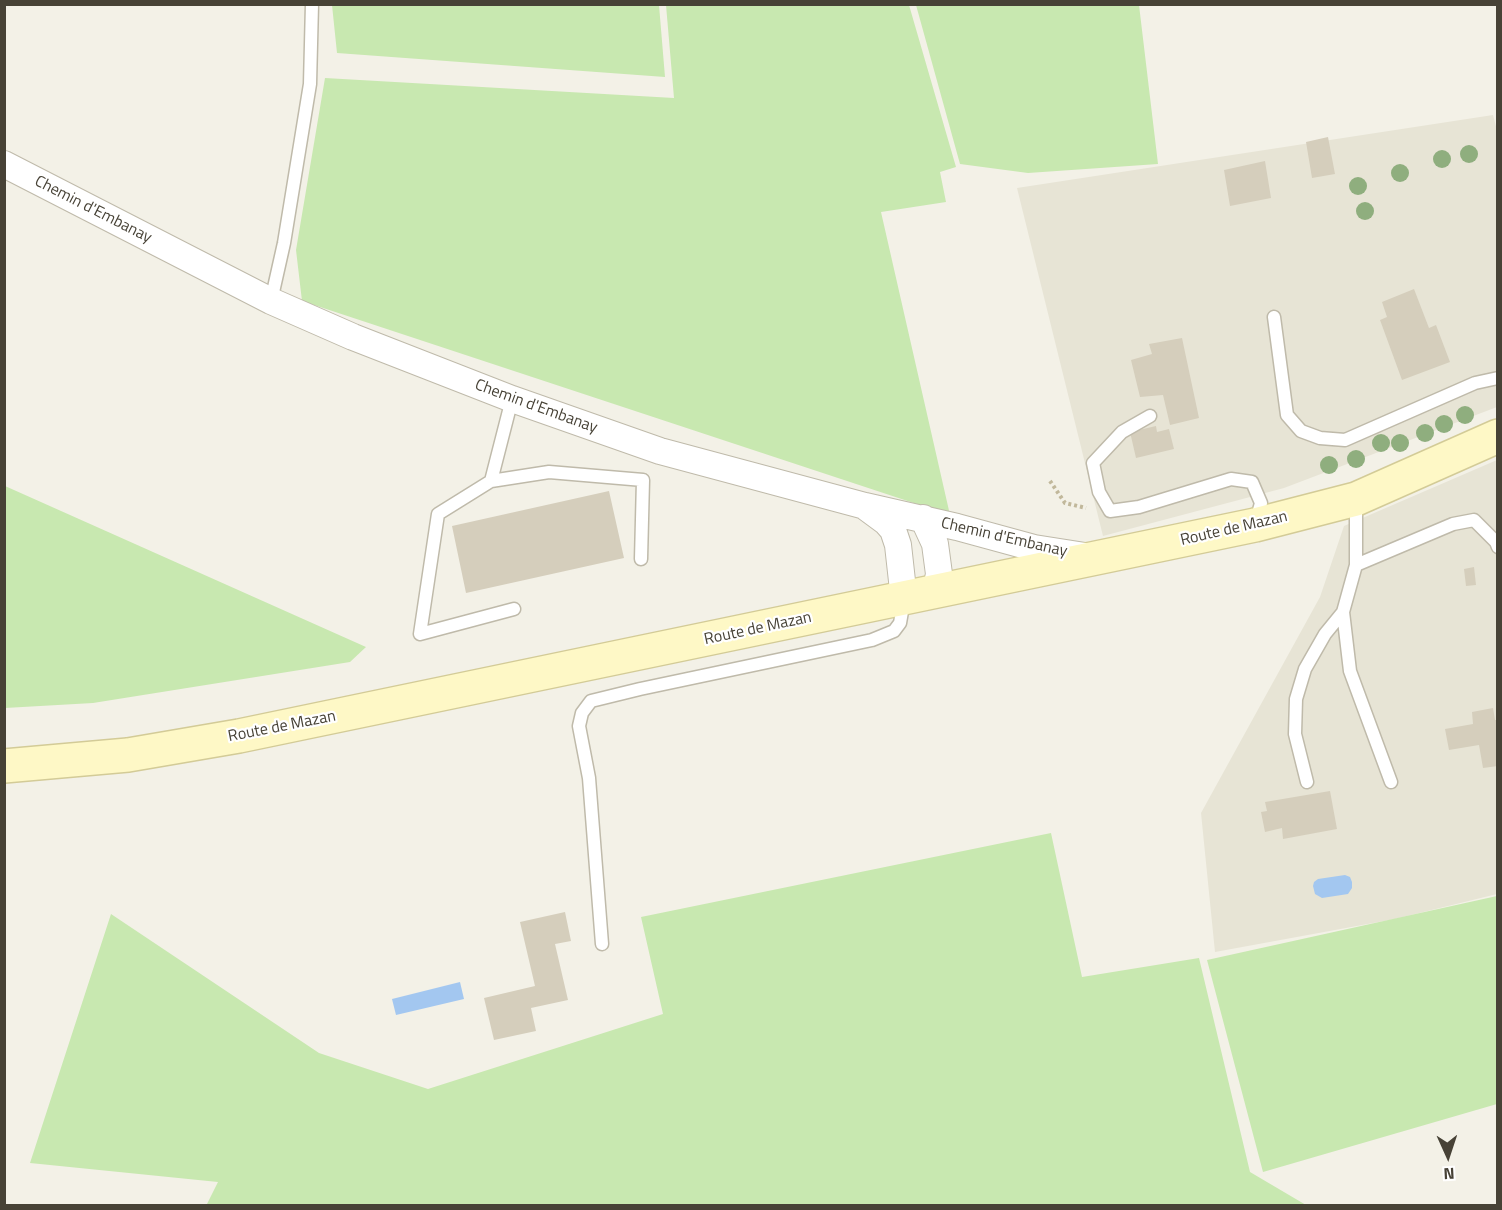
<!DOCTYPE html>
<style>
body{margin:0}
#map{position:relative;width:1502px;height:1210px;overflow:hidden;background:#f3f1e7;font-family:"Titillium Web",sans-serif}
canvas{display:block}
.frame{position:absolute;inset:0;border:6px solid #474236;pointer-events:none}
.north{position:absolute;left:1418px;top:1126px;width:60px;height:60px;-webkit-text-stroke:4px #fff;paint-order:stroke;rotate:177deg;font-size:16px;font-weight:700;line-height:24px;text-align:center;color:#474236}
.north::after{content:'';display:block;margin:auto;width:21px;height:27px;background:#474236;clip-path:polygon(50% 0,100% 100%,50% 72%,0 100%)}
</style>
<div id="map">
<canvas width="1502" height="1210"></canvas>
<div class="frame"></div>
<div class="north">N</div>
</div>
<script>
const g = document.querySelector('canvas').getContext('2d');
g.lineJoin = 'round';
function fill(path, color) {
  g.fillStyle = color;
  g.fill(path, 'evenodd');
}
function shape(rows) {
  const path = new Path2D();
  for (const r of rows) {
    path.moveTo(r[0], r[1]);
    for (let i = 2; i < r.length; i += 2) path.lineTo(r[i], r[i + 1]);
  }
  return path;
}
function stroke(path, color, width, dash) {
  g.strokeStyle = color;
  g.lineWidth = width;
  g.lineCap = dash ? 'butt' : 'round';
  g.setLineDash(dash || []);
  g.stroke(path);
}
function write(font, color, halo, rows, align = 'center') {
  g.font = font + ' "Titillium Web",sans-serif';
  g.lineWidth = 4.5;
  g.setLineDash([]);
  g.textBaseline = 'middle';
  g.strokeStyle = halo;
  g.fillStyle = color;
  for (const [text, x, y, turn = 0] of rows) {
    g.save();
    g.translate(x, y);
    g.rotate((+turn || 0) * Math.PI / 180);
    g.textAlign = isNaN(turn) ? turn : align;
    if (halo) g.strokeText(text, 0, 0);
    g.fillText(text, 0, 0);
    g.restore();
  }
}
const residential = shape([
 [1493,115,1498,134,1497,407,1284,488,1103,536,1017,188],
 [1497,460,1497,894,1395,919,1215,952,1201,813,1320,597,1344,526]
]);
const green = shape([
 [332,5,659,5,665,77,337,53],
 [666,5,909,5,956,167,940,172,946,202,881,212,950,515,302,301,296,250,325,78,674,98],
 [916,5,1139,5,1158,164,1028,173,960,164],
 [5,486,366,647,350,662,93,703,5,708],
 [1051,833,1082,977,1199,958,1250,1172,1306,1205,206,1206,218,1182,30,1163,111,914,319,1053,428,1089,663,1014,641,917],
 [1497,896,1497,1104,1263,1172,1207,960]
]);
const water = shape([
 [1345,875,1350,877,1352,882,1352,888,1348,894,1322,898,1315,894,1313,886,1314,882,1318,879],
 [460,982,464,999,396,1015,392,999]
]);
const building = shape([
 [1328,137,1335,174,1312,178,1306,142],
 [1265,161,1271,198,1230,206,1224,170],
 [1414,289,1429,328,1436,325,1450,362,1402,380,1380,320,1387,317,1382,302],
 [1182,338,1199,418,1170,425,1163,395,1140,397,1131,360,1152,354,1149,344],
 [1156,426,1157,432,1169,429,1174,449,1136,458,1130,432],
 [609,491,624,558,466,593,452,526],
 [1474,567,1476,585,1466,586,1464,569],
 [1493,708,1495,720,1498,720,1498,766,1483,768,1479,745,1449,750,1445,729,1473,724,1472,712],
 [1330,791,1337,829,1283,839,1282,828,1265,832,1261,812,1267,811,1265,802],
 [565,912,571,941,555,944,568,1000,531,1008,536,1031,494,1040,484,998,535,986,520,922]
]);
const path = shape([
 [1050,481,1065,503,1086,508]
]);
const lane = shape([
 [271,301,284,243,310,84,312,4],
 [1274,317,1287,415,1301,431,1320,438,1345,440,1475,383,1498,378],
 [512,399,491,481,438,514,420,634,514,609],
 [1150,416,1122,432,1093,463,1099,492,1110,511,1139,507,1231,479,1252,482,1261,503,1256,521],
 [491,481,549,472,643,480,641,559],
 [1356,502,1356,565,1453,524,1474,520,1496,542,1498,547],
 [1356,565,1343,612,1350,671,1391,782],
 [1307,782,1295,734,1296,699,1305,669,1325,634,1343,612],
 [602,944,589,778,579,726,582,713,591,701,640,689,872,640,894,631,900,623,904,600]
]);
const street = shape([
 [4,164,271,301,353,337,512,399,660,451,865,506,957,527,1034,548,1085,556],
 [867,508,886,522,893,530,898,545,904,599],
 [923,518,935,544,939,574,937,584,929,594]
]);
const secondary = shape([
 [4,766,128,755,239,736,1255,525,1356,499,1498,436]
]);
const trees = [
 [1469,154],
 [1442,159],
 [1400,173],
 [1358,186],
 [1365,211],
 [1465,415],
 [1444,424],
 [1425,433],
 [1381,443],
 [1400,443],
 [1356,459],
 [1329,465]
];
const streetNames = [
 ["Chemin d'Embanay",93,210,27],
 ["Chemin d'Embanay",536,407,20],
 ["Route de Mazan",1234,529,-13],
 ["Chemin d'Embanay",1004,538,13],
 ["Route de Mazan",758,629,-12],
 ["Route de Mazan",282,727,-11]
];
fill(residential, '#e7e4d5');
fill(green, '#c8e8b0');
fill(water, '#a3c7f0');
fill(building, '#d5cebc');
stroke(lane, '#bfbaaa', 15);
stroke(street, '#bfbaaa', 28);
stroke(secondary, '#d3cb97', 36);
stroke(path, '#c1b89b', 4, [3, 3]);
stroke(lane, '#fff', 12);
stroke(street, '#fff', 26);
stroke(secondary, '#fef8c6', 33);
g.fillStyle = '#8fae7e';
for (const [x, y] of trees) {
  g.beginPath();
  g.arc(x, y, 9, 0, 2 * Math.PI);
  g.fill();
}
write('16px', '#474236', '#fff', streetNames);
</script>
